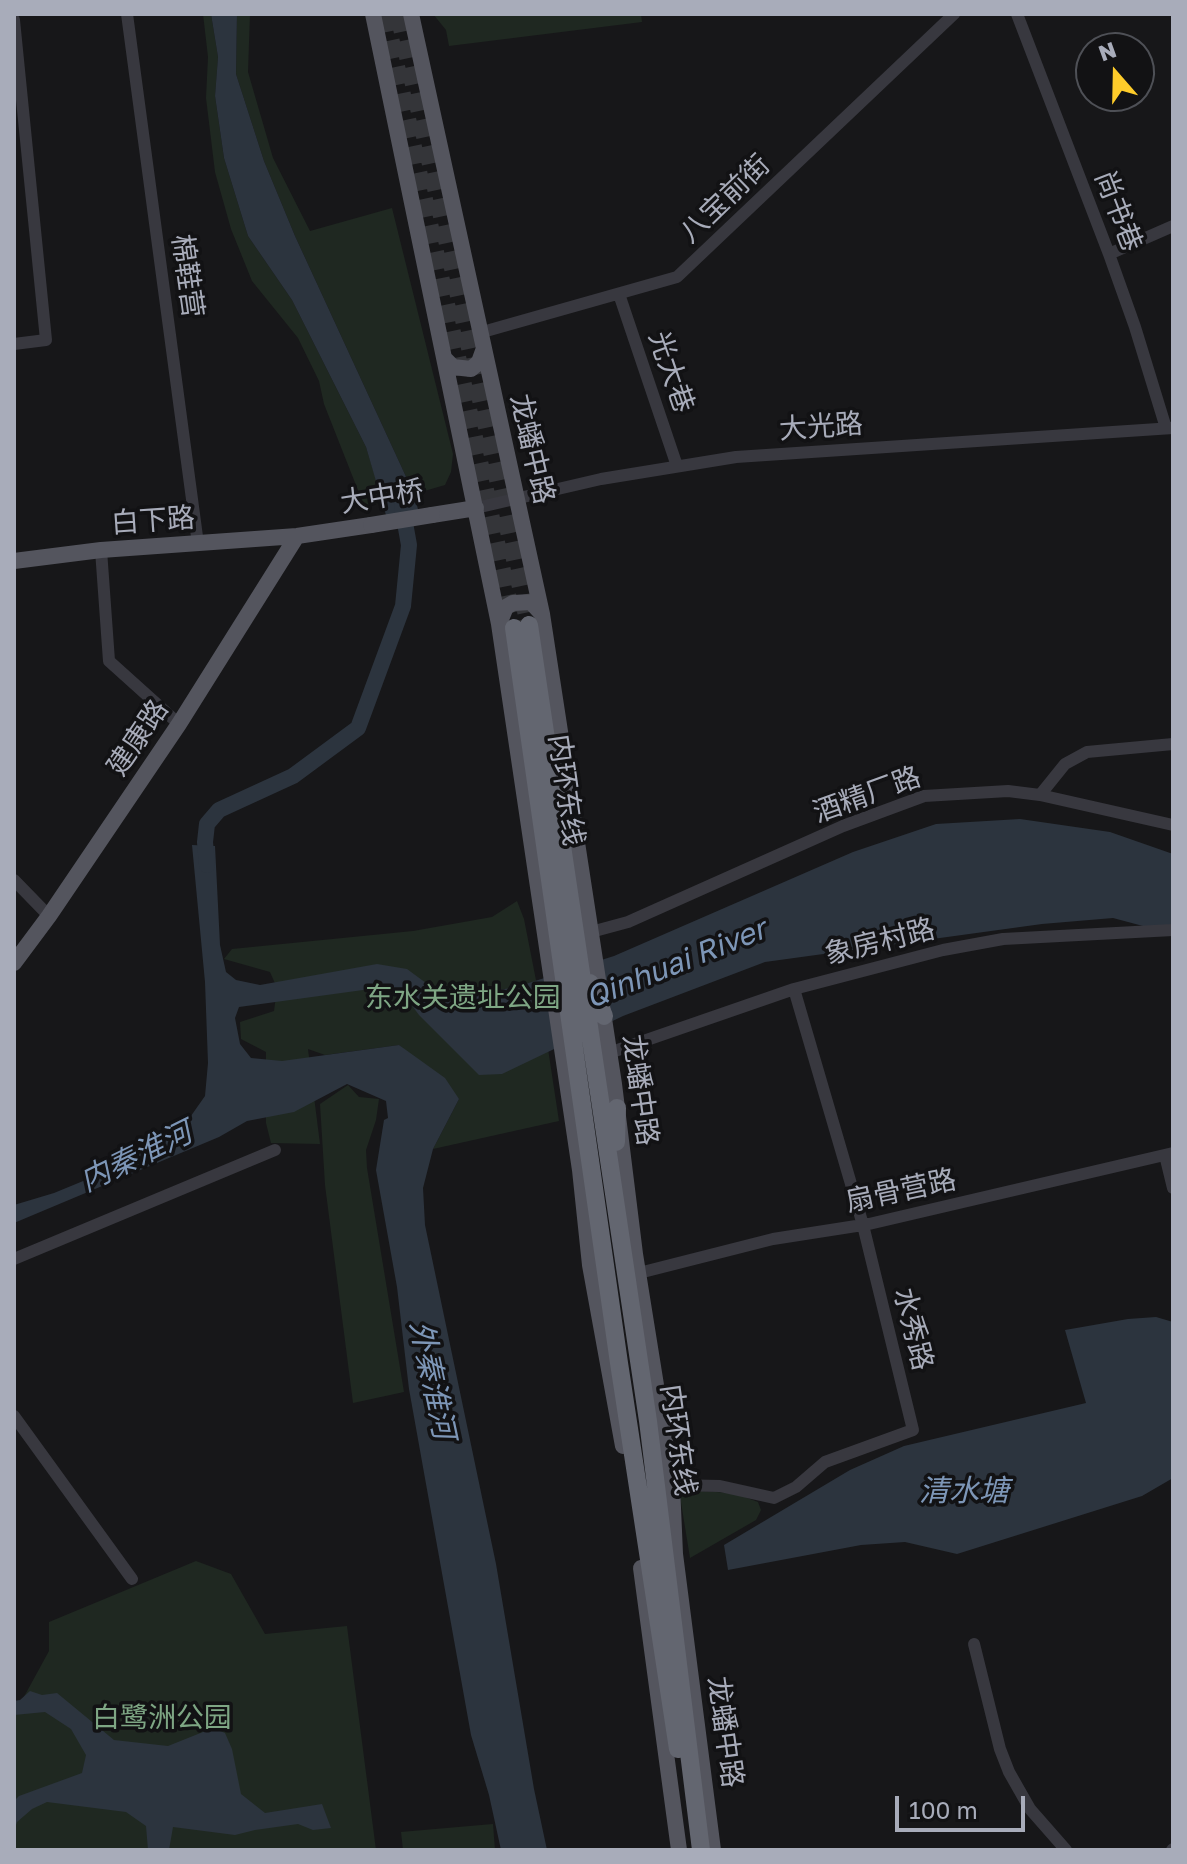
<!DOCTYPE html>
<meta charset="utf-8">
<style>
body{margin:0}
#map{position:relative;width:1187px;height:1864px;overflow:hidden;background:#171719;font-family:"Golos Text",sans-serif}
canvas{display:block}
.frame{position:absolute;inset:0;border:16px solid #a8acba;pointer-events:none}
.north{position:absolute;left:1075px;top:32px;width:80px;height:80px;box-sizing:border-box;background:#121214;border:2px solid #4e5056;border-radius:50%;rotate:340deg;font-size:22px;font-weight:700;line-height:32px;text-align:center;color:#a8acba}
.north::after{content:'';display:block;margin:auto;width:28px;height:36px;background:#fecc2a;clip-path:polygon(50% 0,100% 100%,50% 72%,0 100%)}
.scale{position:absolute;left:895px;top:1796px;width:130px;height:36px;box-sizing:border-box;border:4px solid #a8acba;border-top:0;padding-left:10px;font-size:24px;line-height:28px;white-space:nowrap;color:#a8acba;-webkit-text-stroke:6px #121214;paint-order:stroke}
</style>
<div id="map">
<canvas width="1187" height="1864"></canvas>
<div class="frame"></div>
<div class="north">N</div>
<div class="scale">100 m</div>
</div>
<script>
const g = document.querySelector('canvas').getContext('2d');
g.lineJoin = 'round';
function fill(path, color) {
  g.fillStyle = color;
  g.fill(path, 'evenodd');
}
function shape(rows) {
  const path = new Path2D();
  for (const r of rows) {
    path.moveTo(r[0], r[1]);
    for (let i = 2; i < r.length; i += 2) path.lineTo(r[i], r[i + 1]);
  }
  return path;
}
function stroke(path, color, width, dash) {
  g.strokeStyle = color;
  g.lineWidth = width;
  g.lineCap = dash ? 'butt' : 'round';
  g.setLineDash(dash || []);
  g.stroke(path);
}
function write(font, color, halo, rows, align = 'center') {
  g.font = font + ' "Golos Text","Noto Sans SC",sans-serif';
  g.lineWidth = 7;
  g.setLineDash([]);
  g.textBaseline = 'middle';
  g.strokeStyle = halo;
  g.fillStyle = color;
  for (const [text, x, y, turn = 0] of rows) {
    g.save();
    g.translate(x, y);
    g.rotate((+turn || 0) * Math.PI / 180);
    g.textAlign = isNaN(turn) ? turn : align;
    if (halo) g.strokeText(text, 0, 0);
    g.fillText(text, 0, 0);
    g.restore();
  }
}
const green = shape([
 [203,14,211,14,218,57,215,96,224,158,248,236,292,300,366,447,383,501,365,508,324,404,319,381,298,338,252,281,231,229,215,172,206,98,208,57],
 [237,14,250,14,248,72,273,158,310,231,392,208,453,454,451,472,445,485,414,494,295,236,264,161,236,74],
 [433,14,641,14,642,22,449,46,446,30],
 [517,901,524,919,543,1016,559,1121,433,1149,459,1099,399,1045,325,1055,308,1049,320,1144,271,1143,266,1123,266,1052,241,1039,240,1022,274,1011,277,988,270,972,224,959,232,949,413,931,492,917],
 [348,1085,359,1097,379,1099,376,1120,366,1150,367,1168,404,1392,353,1403,325,1185,320,1104],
 [679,1490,734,1493,758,1502,761,1510,756,1520,690,1558],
 [196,1561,231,1574,265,1634,347,1626,376,1850,14,1850,14,1715,49,1651,49,1622],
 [493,1824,495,1850,403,1850,401,1832]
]);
const water = shape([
 [211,14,237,14,236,74,264,161,295,236,414,494,420,517,388,522,366,447,292,300,248,236,224,158,215,96,218,57],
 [1020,819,1110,832,1173,854,1173,934,1113,918,1042,924,765,962,623,1016,502,1074,479,1075,419,1015,404,995,385,987,239,1007,235,1018,240,1044,251,1058,282,1061,399,1045,445,1078,459,1099,433,1149,423,1188,425,1225,496,1564,534,1789,547,1850,501,1850,489,1795,471,1735,409,1389,397,1287,376,1170,384,1120,388,1118,386,1101,347,1084,294,1112,247,1121,219,1137,14,1223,14,1205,54,1193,88,1179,186,1123,205,1096,208,1063,205,982,192,845,215,846,220,945,226,972,236,980,260,985,377,964,407,969,430,986,465,996,516,987,614,956,853,852,936,824],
 [1156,1317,1173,1322,1173,1478,1142,1496,957,1554,905,1542,861,1545,728,1570,724,1545,850,1470,904,1446,1086,1403,1065,1330,1128,1319],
 [30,1691,42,1695,57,1693,114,1740,168,1746,213,1728,225,1733,232,1749,241,1794,265,1813,322,1804,331,1828,313,1830,298,1824,255,1830,235,1835,173,1827,169,1850,148,1850,146,1826,126,1812,47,1802,32,1809,17,1822,14,1831,14,1801,19,1796,82,1773,86,1755,71,1729,45,1712,14,1715,14,1701,20,1700]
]);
const river = shape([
 [207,865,205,842,207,824,219,810,293,776,358,728,403,606,409,545,402,506]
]);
const highwayTunnel = shape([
 [385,14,514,628],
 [399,14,529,625]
]);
const minor = shape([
 [127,14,198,544],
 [1017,14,1109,254,1135,327,1166,428],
 [14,20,46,340,14,344],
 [1109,254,1173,226],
 [619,294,677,466],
 [479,333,677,277,954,14],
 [476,508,601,479,736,457,1173,428],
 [101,550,109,661,179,724],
 [1040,795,1065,764,1087,752,1173,744],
 [14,880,49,916],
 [591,932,628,922,843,826,924,796,1008,791,1040,795,1173,825],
 [609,1053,794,989,943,950,1003,939,1173,930],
 [1165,1155,1173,1188],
 [14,1259,275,1150],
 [639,1273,773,1239,869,1224,1173,1153],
 [14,1416,132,1579],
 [672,1485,720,1486,774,1498,796,1487,825,1462,913,1430,863,1225,794,989],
 [974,1644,1000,1749,1009,1772,1030,1809,1066,1850],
 [1172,1850,1173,1849]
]);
const major = shape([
 [373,14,499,624,580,1170,590,1265,623,1446],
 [411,14,542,614,614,1084,635,1254,672,1485,675,1554,713,1850],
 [445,359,453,367,471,369,479,362,483,351],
 [432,515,476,508],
 [14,561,101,550,297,536,371,525],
 [499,624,506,607,513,603,531,602,542,614],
 [14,963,49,916,179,724,297,536],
 [641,1568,679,1850]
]);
const highway = shape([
 [529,625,648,1421,701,1850],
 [514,628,619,1363,678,1749],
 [590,983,604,1016],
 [616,1142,617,1108]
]);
const majorBridge = shape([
 [371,525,432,515]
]);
const streetNames = [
 ["八宝前街",725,199,-44],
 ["尚书巷",1118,211,69],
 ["棉鞋营",187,276,82],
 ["光大巷",671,372,71],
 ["大光路",821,427,-4],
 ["龙蟠中路",532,449,77],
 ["大中桥",382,497,-9],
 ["白下路",153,521,-4],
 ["建康路",138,738,-56],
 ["内环东线",566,790,82],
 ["酒精厂路",867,795,-20],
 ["象房村路",880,942,-14],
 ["龙蟠中路",640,1090,82],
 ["扇骨营路",901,1191,-12],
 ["水秀路",913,1329,76],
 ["内环东线",678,1440,82],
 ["龙蟠中路",725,1732,82]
];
const parkNames = [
 ["东水关遗址公园",463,998],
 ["白鹭洲公园",162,1718]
];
const waterNames = [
 ["Qinhuai River",676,964,-22],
 ["内秦淮河",136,1157,-26],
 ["外秦淮河",432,1380,78],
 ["清水塘",964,1491]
];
fill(green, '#1f2821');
fill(water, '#2c343e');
stroke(river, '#2c343e', 16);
stroke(highwayTunnel, '#343539', 18, [18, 9]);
stroke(minor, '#38383f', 12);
stroke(major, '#54555e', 16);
stroke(highway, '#636670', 18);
stroke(majorBridge, '#54555e', 16);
write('28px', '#a8acba', '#121214', streetNames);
write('28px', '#7ea684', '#121214', parkNames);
write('italic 30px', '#7d96b7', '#121214', waterNames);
</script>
